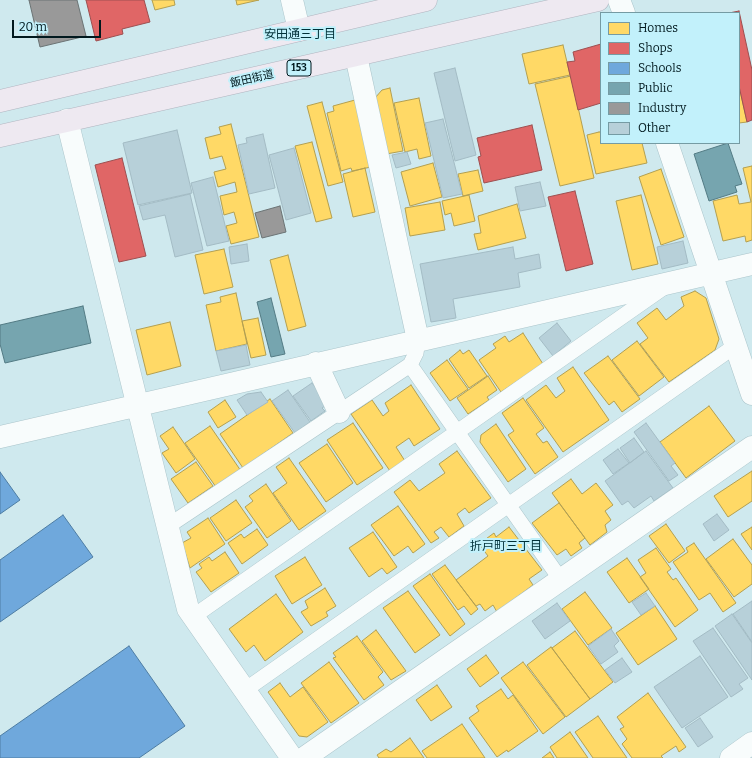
<!DOCTYPE html>
<meta charset="utf-8">
<style>
body{margin:0}
#map{position:relative;width:752px;height:758px;overflow:hidden;background:#cfe9ee;font-family:Bitter,serif}
canvas{display:block}
.legend{position:absolute;left:600px;top:12px;width:140px;height:132px;box-sizing:border-box;background:#c2f1fb;border:1px solid #759ba3;margin:0;padding:5px 7px;list-style:none;font-size:12px;color:#01191e}
.legend li{display:flex;align-items:center;gap:8px;height:20px}
.legend b{width:20px;border:1px solid #759ba3}
.scale{position:absolute;left:12px;top:20px;width:89px;height:18px;box-sizing:border-box;border:2px solid #01191e;border-top:0;padding-left:5px;font-size:12px;line-height:14px;white-space:nowrap;color:#01191e;-webkit-text-stroke:3px #c2f1fb;paint-order:stroke}
</style>
<div id="map">
<canvas width="752" height="758"></canvas>
<ul class="legend">
<li><b style="height:11px;background:#ffd966"></b>Homes</li>
<li><b style="height:11px;background:#e06666"></b>Shops</li>
<li><b style="height:11px;background:#6fa8dc"></b>Schools</li>
<li><b style="height:11px;background:#76a5af"></b>Public</li>
<li><b style="height:11px;background:#999"></b>Industry</li>
<li><b style="height:11px;background:#b7d0d9"></b>Other</li>
</ul>
<div class="scale">20 m</div>
</div>
<script>
const g = document.querySelector('canvas').getContext('2d');
g.lineJoin = 'round';
function fill(path, color) {
  g.fillStyle = color;
  g.fill(path, 'evenodd');
}
function shape(rows) {
  const path = new Path2D();
  for (const r of rows) {
    path.moveTo(r[0], r[1]);
    for (let i = 2; i < r.length; i += 2) path.lineTo(r[i], r[i + 1]);
  }
  return path;
}
function stroke(path, color, width, dash) {
  g.strokeStyle = color;
  g.lineWidth = width;
  g.lineCap = dash ? 'butt' : 'round';
  g.setLineDash(dash || []);
  g.stroke(path);
}
function write(font, color, halo, rows, align = 'center') {
  g.font = font + ' Bitter,"Noto Sans JP",serif';
  g.lineWidth = 4;
  g.setLineDash([]);
  g.textBaseline = 'middle';
  g.strokeStyle = halo;
  g.fillStyle = color;
  for (const [text, x, y, turn = 0] of rows) {
    g.save();
    g.translate(x, y);
    g.rotate((+turn || 0) * Math.PI / 180);
    g.textAlign = isNaN(turn) ? turn : align;
    if (halo) g.strokeText(text, 0, 0);
    g.fillText(text, 0, 0);
    g.restore();
  }
}
const homes = shape([
 [152,0,174,0,175,5,155,10,152,0],
 [236,0,259,0,237,5,236,0],
 [563,45,570,75,529,84,522,54,563,45],
 [571,76,594,178,560,186,535,84,571,76],
 [739,86,747,122,739,123,739,86],
 [390,88,403,151,386,154,375,98,382,90,390,88],
 [419,98,431,156,419,159,417,149,405,152,394,103,419,98],
 [355,100,371,167,352,171,351,168,341,171,327,113,334,111,333,106,355,100],
 [322,102,343,182,328,186,307,106,322,102],
 [231,124,259,237,231,244,226,226,237,223,234,212,224,215,220,196,237,192,235,182,218,187,214,172,226,169,222,156,210,159,205,138,221,134,219,127,231,124],
 [599,132,601,132,601,143,642,143,647,163,596,174,587,135,599,132],
 [312,142,332,218,316,222,295,146,312,142],
 [433,163,442,197,410,206,401,172,433,163],
 [752,166,752,240,746,242,745,236,723,241,713,201,737,195,739,204,751,202,743,168,752,166],
 [365,168,375,212,353,217,343,174,365,168],
 [661,169,684,237,661,245,639,177,661,169],
 [478,170,483,191,463,196,458,174,478,170],
 [469,195,475,221,454,226,451,213,445,215,442,201,469,195],
 [641,195,658,264,632,270,616,201,641,195],
 [440,202,445,230,410,236,405,208,440,202],
 [517,204,526,238,478,250,474,234,481,233,478,216,517,204],
 [224,249,233,287,204,294,195,255,224,249],
 [288,255,306,326,288,331,270,260,288,255],
 [695,291,706,298,719,339,715,350,669,382,640,344,648,338,637,323,657,308,666,320,684,306,681,297,695,291],
 [236,293,247,344,216,351,206,305,221,302,220,297,236,293],
 [258,318,266,355,251,358,242,321,258,318],
 [170,322,181,366,147,375,136,330,170,322],
 [523,333,543,364,501,392,479,360,496,348,493,344,505,336,509,342,523,333],
 [637,341,664,377,639,396,612,360,637,341],
 [460,350,463,354,469,350,487,376,469,388,449,359,460,350],
 [608,356,640,399,622,412,614,401,609,405,584,373,608,356],
 [447,360,468,389,450,401,430,373,447,360],
 [573,367,609,420,563,452,526,400,546,385,556,398,565,391,557,378,573,367],
 [488,376,497,390,487,397,489,400,468,414,457,398,488,376],
 [411,385,440,429,414,446,409,438,396,447,405,461,390,471,351,414,372,400,383,416,389,411,385,403,411,385],
 [523,398,544,428,536,434,543,443,547,441,558,457,535,474,508,435,514,431,502,413,523,398],
 [270,399,293,433,243,468,220,434,270,399],
 [225,400,236,417,218,428,208,412,225,400],
 [709,406,735,441,686,478,660,442,709,406],
 [353,423,383,468,357,485,327,440,353,423],
 [496,424,526,469,508,482,480,442,481,435,496,424],
 [210,426,241,471,216,487,185,443,210,426],
 [173,427,195,459,176,473,162,453,169,449,160,436,173,427],
 [327,444,353,483,326,502,299,463,327,444],
 [457,451,491,498,469,513,465,508,457,514,464,526,449,537,441,527,434,532,439,538,431,543,394,492,410,480,419,491,445,473,439,464,457,451],
 [289,458,326,511,299,530,273,493,287,483,276,467,289,458],
 [196,462,213,486,188,503,171,479,196,462],
 [752,471,752,501,728,517,714,496,752,471],
 [571,479,582,494,596,483,613,505,605,511,611,520,605,525,607,532,590,545,552,493,571,479],
 [266,484,291,521,267,538,245,507,253,501,249,496,266,484],
 [236,500,252,523,226,541,210,518,236,500],
 [559,503,585,538,579,543,582,548,571,556,566,549,557,555,532,523,559,503],
 [398,506,425,544,413,553,408,546,394,556,371,525,398,506],
 [208,518,225,544,190,568,182,543,191,538,187,532,208,518],
 [666,524,685,551,669,563,649,536,666,524],
 [509,527,542,570,529,579,533,585,497,612,493,605,485,611,480,604,476,606,456,580,488,556,479,544,494,533,496,537,509,527],
 [752,527,752,550,741,534,752,527],
 [257,529,268,545,242,564,228,543,241,534,244,538,257,529],
 [373,532,397,567,387,574,382,568,369,577,349,548,373,532],
 [733,539,752,565,752,584,734,597,706,559,733,539],
 [694,543,736,603,723,612,710,593,699,600,673,562,688,552,686,548,694,543],
 [656,548,671,569,667,572,673,580,676,578,698,610,675,627,640,577,646,573,638,560,656,548],
 [225,552,239,573,211,592,196,572,202,568,199,564,209,557,212,561,225,552],
 [305,557,322,585,292,604,275,576,305,557],
 [627,558,649,589,629,603,607,572,627,558],
 [445,565,478,609,471,615,464,606,458,610,432,574,445,565],
 [430,574,465,624,450,636,413,586,430,574],
 [325,588,336,606,326,612,328,616,311,626,301,612,308,608,305,601,325,588],
 [408,591,440,635,415,653,383,608,408,591],
 [585,592,612,628,588,645,562,609,585,592],
 [276,594,303,632,265,661,254,645,246,652,229,629,276,594],
 [655,606,677,639,638,665,616,633,655,606],
 [376,630,406,671,391,680,362,641,376,630],
 [575,631,613,682,590,699,552,648,575,631],
 [357,636,383,672,378,677,384,685,364,700,333,658,336,657,333,653,357,636],
 [551,647,590,699,566,717,527,665,551,647],
 [486,655,499,673,480,687,467,669,486,655],
 [329,662,359,703,331,723,301,683,329,662],
 [523,662,565,717,543,734,501,678,523,662],
 [280,683,290,697,303,687,328,722,307,737,299,736,268,692,280,683],
 [437,685,452,707,431,721,416,700,437,685],
 [501,689,508,699,513,695,538,731,508,752,507,750,497,757,469,718,479,711,476,706,501,689],
 [648,693,686,747,679,752,676,746,661,756,663,758,632,758,622,744,627,739,620,729,624,727,617,717,648,693],
 [598,716,627,758,593,758,575,732,598,716],
 [462,724,485,758,427,758,422,751,462,724],
 [570,732,588,758,557,758,550,747,570,732],
 [410,738,424,758,379,758,377,755,386,749,391,752,410,738],
 [550,752,554,758,542,758,550,752]
]);
const shops = shape([
 [86,0,144,0,150,22,122,29,123,34,96,41,86,0],
 [739,11,752,70,752,120,747,122,739,86,739,13,729,13,739,11],
 [601,44,601,103,578,110,567,62,575,61,573,52,601,44],
 [532,125,542,170,484,183,478,157,481,156,477,138,532,125],
 [122,158,146,256,119,262,95,165,122,158],
 [575,191,593,264,566,271,548,197,575,191]
]);
const schools = shape([
 [0,472,20,500,0,514,0,472],
 [63,515,93,557,0,622,0,560,63,515],
 [129,646,185,726,139,758,0,758,0,736,129,646]
]);
const public = shape([
 [728,143,742,184,735,186,737,192,709,201,694,154,728,143],
 [271,298,285,354,271,357,257,302,271,298],
 [83,306,91,343,5,363,0,344,0,325,83,306]
]);
const industry = shape([
 [29,0,77,0,86,36,40,47,29,0],
 [280,206,286,232,262,238,255,213,280,206]
]);
const building = shape([
 [455,68,476,155,455,161,434,73,455,68],
 [443,119,462,194,443,198,425,123,443,119],
 [177,130,192,193,138,205,123,143,177,130],
 [263,134,275,188,249,194,238,145,247,143,246,138,263,134],
 [294,148,311,213,286,220,269,155,294,148],
 [407,152,411,164,396,168,392,155,407,152],
 [213,177,229,241,207,246,191,183,213,177],
 [540,182,546,206,520,211,515,187,540,182],
 [190,194,203,250,175,257,165,215,143,220,139,206,190,194],
 [683,241,688,263,662,269,657,247,683,241],
 [247,244,249,261,231,264,229,247,247,244],
 [513,247,515,259,539,254,541,268,518,273,520,287,453,299,456,318,431,322,420,264,513,247],
 [557,323,571,341,553,356,539,338,557,323],
 [246,345,250,365,221,371,216,351,246,345],
 [312,383,328,404,322,408,325,411,311,421,293,396,312,383],
 [288,390,310,422,295,433,272,401,288,390],
 [261,392,268,402,247,415,237,400,247,394,261,392],
 [646,423,675,463,671,466,678,475,669,481,634,432,646,423],
 [634,438,644,452,630,463,620,448,634,438],
 [618,449,629,463,613,474,603,460,618,449],
 [646,451,673,488,654,501,651,496,634,508,628,501,622,505,605,481,646,451],
 [717,514,729,530,714,541,703,524,717,514],
 [646,593,655,606,641,615,632,602,646,593],
 [752,601,752,642,733,614,752,601],
 [557,603,570,621,545,639,532,621,557,603],
 [732,614,752,643,752,680,715,626,732,614],
 [713,628,748,678,739,684,743,689,731,697,693,641,713,628],
 [611,629,619,641,614,646,618,652,601,664,588,646,611,629],
 [700,656,728,697,682,728,654,687,700,656],
 [622,658,632,672,615,683,605,670,622,658],
 [700,718,713,737,698,747,685,728,700,718]
]);
const lane = shape([
 [410,365,561,580],
 [168,526,410,365,416,353,418,340],
 [194,616,663,288],
 [245,690,735,346]
]);
const street = shape([
 [292,0,299,30],
 [619,0,624,13],
 [356,56,418,340],
 [67,120,188,609,292,758],
 [667,143,752,394],
 [316,363,339,412],
 [0,437,752,264],
 [304,758,752,447]
]);
const secondary = shape([
 [731,758,752,743]
]);
const highway = shape([
 [0,101,426,0],
 [0,136,598,0]
]);
const shields = [
 [299,68,24]
];
const shieldNames = [
 ["153",299,68]
];
const streetNames = [
 ["飯田街道",252,79,-13]
];
const neighbourhoodNames = [
 ["安田通三丁目",300,35],
 ["折戸町三丁目",506,547]
];
fill(homes, '#ffd966');
stroke(homes, '#b39f50', 1);
fill(shops, '#e06666');
stroke(shops, '#9d4f50', 1);
fill(schools, '#6fa8dc');
stroke(schools, '#4e7da3', 1);
fill(public, '#76a5af');
stroke(public, '#537b84', 1);
fill(industry, '#999');
stroke(industry, '#6b7374', 1);
fill(building, '#b7d0d9');
stroke(building, '#a3bbc4', 1);
stroke(lane, '#aac4ca', 16);
stroke(street, '#aac4ca', 23);
stroke(secondary, '#aac4ca', 23);
stroke(highway, '#b0b4bf', 23);
stroke(lane, '#f8fcfc', 15);
stroke(street, '#f8fcfc', 22);
stroke(secondary, '#f8fcfc', 22);
stroke(highway, '#eee9f1', 22);
for (const [x, y, w] of shields) {
  const box = new Path2D();
  box.roundRect(x - w / 2, y - 8, w, 16, 3);
  g.fillStyle = '#c2f1fb';
  g.fill(box);
  stroke(box, '#01191e', 1);
}
write('bold 10px', '#01191e', null, shieldNames);
write('11px', '#01191e', '#c2f1fb', streetNames);
write('12px', '#003038', '#c2f1fb', neighbourhoodNames);
</script>
